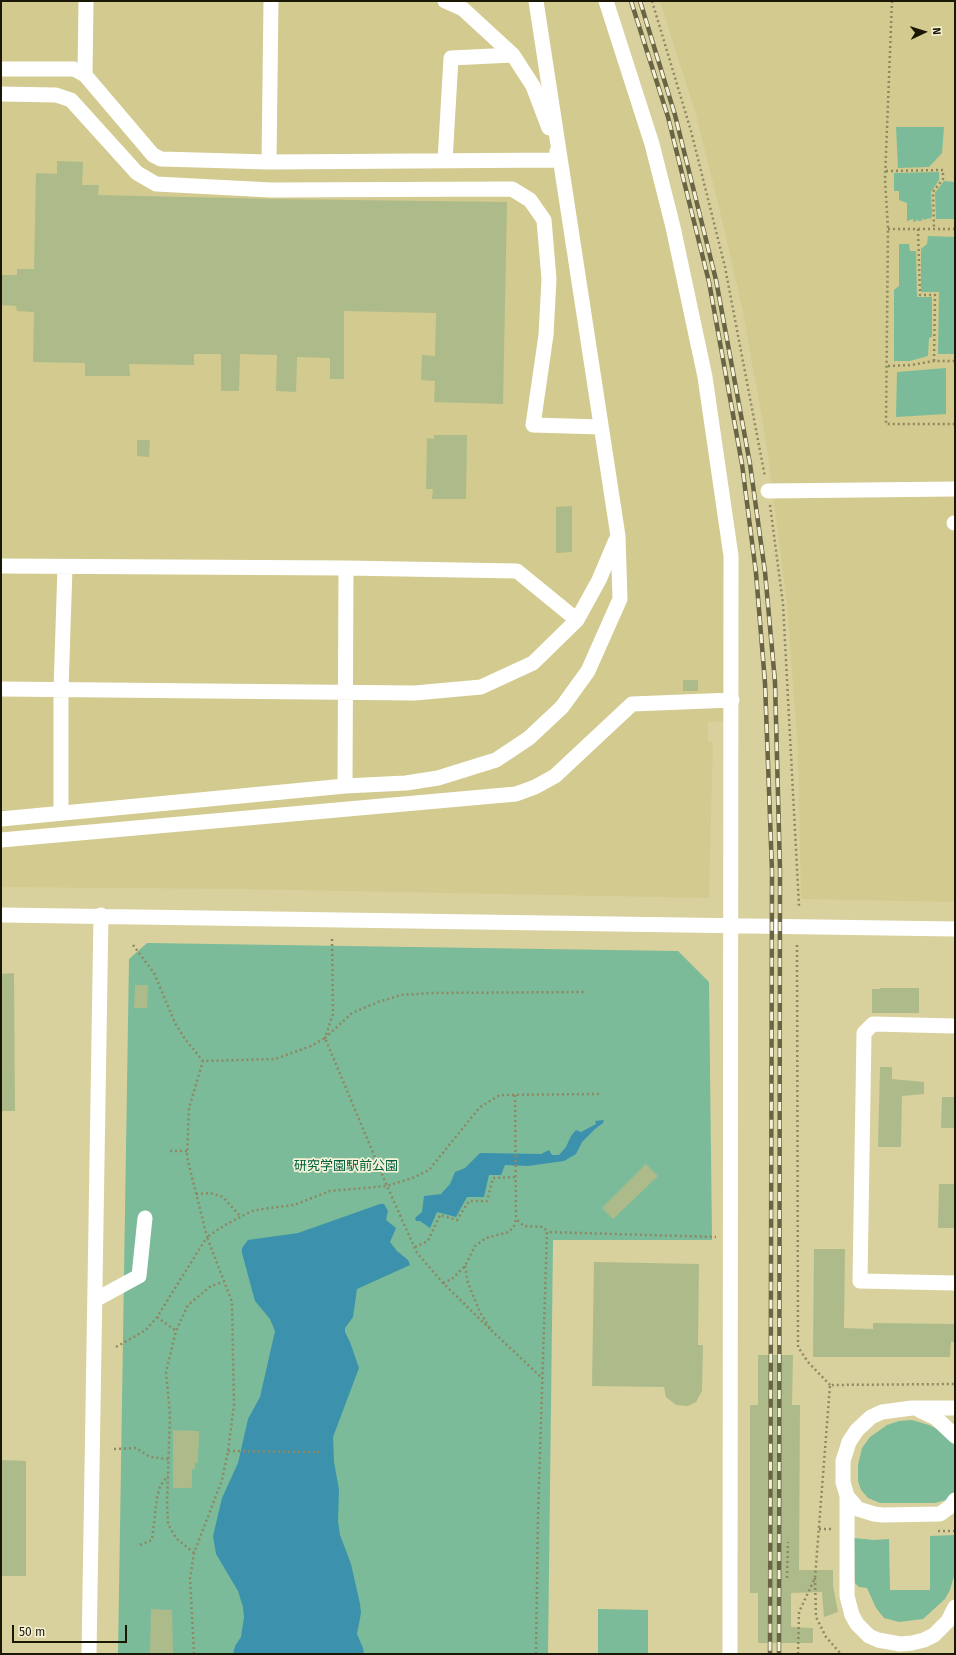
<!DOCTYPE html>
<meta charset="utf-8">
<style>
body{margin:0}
#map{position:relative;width:956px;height:1655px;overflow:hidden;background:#d8d19d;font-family:"Fira Sans",sans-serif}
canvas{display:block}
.frame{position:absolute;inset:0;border:2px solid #1a1704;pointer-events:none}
.north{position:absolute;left:904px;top:12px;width:40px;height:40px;-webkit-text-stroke:3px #f4f1d7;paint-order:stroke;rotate:86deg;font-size:11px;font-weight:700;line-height:16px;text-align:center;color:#1a1704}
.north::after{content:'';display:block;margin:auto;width:14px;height:18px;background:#1a1704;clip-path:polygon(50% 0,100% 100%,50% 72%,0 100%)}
.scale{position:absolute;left:12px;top:1625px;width:115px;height:18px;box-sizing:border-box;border:2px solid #1a1704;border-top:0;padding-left:5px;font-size:12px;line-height:14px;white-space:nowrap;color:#1a1704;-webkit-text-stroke:3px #f4f1d7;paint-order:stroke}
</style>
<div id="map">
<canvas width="956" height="1655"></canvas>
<div class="frame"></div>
<div class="north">N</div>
<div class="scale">50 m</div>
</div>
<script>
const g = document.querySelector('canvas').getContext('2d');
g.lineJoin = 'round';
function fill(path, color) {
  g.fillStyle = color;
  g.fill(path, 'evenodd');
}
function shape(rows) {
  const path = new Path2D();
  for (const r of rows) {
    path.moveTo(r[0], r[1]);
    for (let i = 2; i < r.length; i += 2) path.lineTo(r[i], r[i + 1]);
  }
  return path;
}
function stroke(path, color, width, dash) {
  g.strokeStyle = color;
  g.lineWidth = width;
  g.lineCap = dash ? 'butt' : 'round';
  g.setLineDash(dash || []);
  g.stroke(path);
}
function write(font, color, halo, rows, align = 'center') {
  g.font = font + ' "Fira Sans","Noto Sans JP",sans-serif';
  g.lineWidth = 3.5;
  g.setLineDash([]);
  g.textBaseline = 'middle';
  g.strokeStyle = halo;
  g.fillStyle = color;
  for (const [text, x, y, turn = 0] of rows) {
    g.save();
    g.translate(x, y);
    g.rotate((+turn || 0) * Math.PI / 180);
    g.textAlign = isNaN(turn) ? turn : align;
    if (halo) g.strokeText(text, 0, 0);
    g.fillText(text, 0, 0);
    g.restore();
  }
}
const built = shape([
 [1,1,600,1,631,95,657,191,695,359,726,558,725,721,708,722,708,741,713,742,709,898,239,889,1,887],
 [660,1,955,1,955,902,801,899,798,752,787,603,766,441,743,312,719,207,696,115]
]);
const green = shape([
 [896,127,944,127,942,153,929,167,898,168],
 [939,172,939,180,931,192,932,216,930,220,930,218,924,220,922,218,922,221,918,221,918,219,916,221,913,222,913,219,907,221,907,203,899,200,899,191,894,191,894,173],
 [944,181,955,182,955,219,936,219,935,193],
 [928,236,955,237,955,354,938,354,939,292,921,292,921,249,927,244],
 [899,244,909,244,910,251,916,251,917,297,932,297,932,337,929,338,928,356,910,361,894,361,894,290,899,286],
 [946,368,946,414,896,417,897,372],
 [147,943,678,951,709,982,712,1240,553,1240,548,1654,118,1654,129,959],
 [912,1420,929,1425,941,1431,955,1446,954,1492,946,1500,935,1503,880,1503,868,1498,861,1490,858,1481,858,1465,862,1448,870,1437,887,1425,899,1421],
 [954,1535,954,1576,950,1590,945,1599,923,1619,899,1622,884,1618,876,1608,867,1588,859,1587,855,1583,854,1538,874,1540,889,1539,890,1590,930,1590,930,1536],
 [598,1609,648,1610,648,1654,598,1654]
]);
const water = shape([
 [604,1120,603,1123,595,1129,582,1142,576,1154,564,1161,528,1166,505,1165,501,1175,489,1175,484,1197,467,1197,456,1217,437,1212,430,1228,420,1221,416,1221,415,1218,422,1212,424,1196,441,1194,450,1184,455,1172,465,1168,480,1153,541,1154,549,1150,552,1155,559,1155,566,1147,571,1136,576,1130,581,1132,596,1124,595,1121],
 [380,1204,384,1204,388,1211,386,1220,396,1228,390,1242,397,1251,408,1260,410,1265,357,1289,353,1317,345,1328,345,1332,350,1342,359,1368,333,1437,334,1462,339,1490,338,1521,340,1535,351,1564,360,1604,361,1613,357,1634,363,1648,364,1654,233,1654,235,1646,241,1637,244,1617,243,1607,238,1591,216,1554,213,1536,222,1498,238,1463,248,1419,260,1397,275,1331,270,1319,255,1301,242,1253,242,1248,248,1240,298,1233]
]);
const building = shape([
 [57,161,83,162,82,185,99,185,98,195,271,199,507,202,503,404,434,402,435,381,421,380,422,355,435,356,436,313,344,311,344,379,330,379,330,358,297,357,296,392,276,391,277,355,240,354,239,391,221,391,221,354,194,354,194,365,129,364,130,376,85,376,85,363,33,362,34,312,17,311,16,306,1,305,1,275,17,275,17,269,34,269,36,173,57,174],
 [434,435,467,435,466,499,432,499,433,489,426,489,427,438,434,439],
 [137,440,150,440,149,457,137,456],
 [572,506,572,552,556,553,556,507],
 [683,680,698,680,698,691,683,691],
 [14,973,15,1111,1,1111,1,974],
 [135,985,148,985,147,1008,134,1008],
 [880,988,919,988,919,1013,872,1013,872,989,880,989],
 [880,1067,892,1067,892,1079,924,1082,924,1094,902,1096,901,1147,878,1147],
 [942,1097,955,1097,955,1128,941,1128],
 [646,1164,658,1176,613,1219,602,1208],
 [939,1184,955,1184,955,1228,938,1228],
 [814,1249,845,1249,844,1328,873,1329,873,1323,955,1324,955,1342,951,1342,950,1357,813,1357],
 [594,1262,699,1264,698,1345,703,1345,702,1391,696,1402,688,1406,676,1405,666,1397,664,1387,592,1386],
 [758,1355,793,1355,792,1405,800,1405,799,1570,833,1570,833,1586,838,1612,824,1617,822,1592,791,1593,791,1627,813,1628,813,1643,758,1643,758,1593,750,1593,750,1405,758,1405],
 [173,1430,199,1431,198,1463,195,1463,195,1469,192,1469,192,1487,190,1488,173,1488],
 [1,1460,26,1461,26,1576,1,1576],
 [151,1609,172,1610,173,1654,150,1654]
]);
const path = shape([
 [652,1,691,131,725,267,765,477],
 [892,1,885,179,888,229,886,424,955,424],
 [886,171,943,170,943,179,933,192,934,229],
 [888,229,955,229],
 [918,229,920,295,935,295,934,361],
 [888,366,911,365,934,361,955,361],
 [770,505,783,604,799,906],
 [332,939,333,1014,325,1038,352,1013,378,1002,401,995,430,993,587,992],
 [133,945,154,973,175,1023,185,1039,203,1061,275,1059,311,1046,325,1038,387,1186,417,1253,443,1283,491,1330],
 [797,945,798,1347,808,1362,830,1385],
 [515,1095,516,1219],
 [170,1151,188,1151],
 [196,1194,210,1193,223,1197,240,1216],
 [415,1247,428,1241,440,1215,457,1220,469,1201,487,1201,493,1178,516,1177],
 [465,1266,468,1283,480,1312,491,1330,542,1378],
 [443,1283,452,1279,465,1266,475,1246,486,1238,509,1232,514,1226,516,1219,524,1226,543,1227,547,1231],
 [157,1317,176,1331],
 [116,1347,146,1330,157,1317,207,1237,187,1157,189,1108,203,1061],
 [114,1449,136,1448,150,1457,169,1459],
 [228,1451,319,1452],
 [819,1529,833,1529],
 [938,1531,955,1531],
 [140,1545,152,1540,157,1498,160,1486,168,1476],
 [194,1553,176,1538,168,1524,167,1503,170,1414,166,1372,176,1331,188,1305,211,1286,223,1282],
 [787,1578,788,1542],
 [815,1578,816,1617,826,1637,841,1654],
 [194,1654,190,1578,194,1553,222,1480,228,1451,234,1405,232,1302,207,1237,225,1225,252,1211,269,1208,294,1205,330,1191,387,1186,415,1177,429,1170,480,1107,500,1095,600,1094],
 [536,1654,538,1515,547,1232,716,1237],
 [798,1654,799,1612,815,1578,830,1385,955,1384]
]);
const minor = shape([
 [86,1,85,75,153,155,161,159,269,162,560,160,557,151],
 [445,1,463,9,513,55,533,86,549,128],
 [606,1,652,144,673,227,705,377,731,556,730,1654],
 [1,69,74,69,85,75],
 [1,94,56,95,71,100,137,173,156,184,271,190,512,189,530,200,544,220,549,279,546,335,533,425,601,427],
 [445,161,451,58,513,55],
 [269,162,271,1],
 [768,491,955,489],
 [954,523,955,523],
 [1,566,346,568,345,786],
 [346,568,517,571,577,620],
 [1,689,415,693,481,687,533,663,577,620,599,580,616,540],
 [61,813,61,690,65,567],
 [1,819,345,786,406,783,438,778,496,760,529,738,562,707,588,671,620,599,618,536,536,1],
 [1,840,516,794,535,787,555,776,632,704,732,700],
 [1,915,955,929],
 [955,1026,873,1024,864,1033,860,1281,955,1283],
 [95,1300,139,1276,145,1218],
 [955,1408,912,1408,882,1412,871,1417,857,1430,849,1442,843,1461,843,1482,847,1496,847,1596,852,1615,857,1624,869,1636,878,1640,900,1644,912,1643,924,1640,934,1635,948,1621,955,1607],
 [919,1410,936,1418,955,1436],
 [847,1496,858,1509,874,1514,883,1515,940,1514,951,1506,955,1500],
 [89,1654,101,915]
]);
const rail = shape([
 [631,1,668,117,709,282,742,464,756,573,765,683,772,871,770,1654],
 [640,1,675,115,716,280,750,464,765,572,775,682,780,870,779,1654]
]);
const parkNames = [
 ["研究学園駅前公園",346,1166]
];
fill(built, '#d2ca8e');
fill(green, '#7bbb9a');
fill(water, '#3c92ac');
fill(building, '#adbb8a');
stroke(path, '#8d8861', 2.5, [2, 3]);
stroke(minor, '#fff', 15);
stroke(rail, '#696443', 4.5);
stroke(rail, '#f4f1d7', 3, [9]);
write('13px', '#026140', '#f4f1d7', parkNames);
</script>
